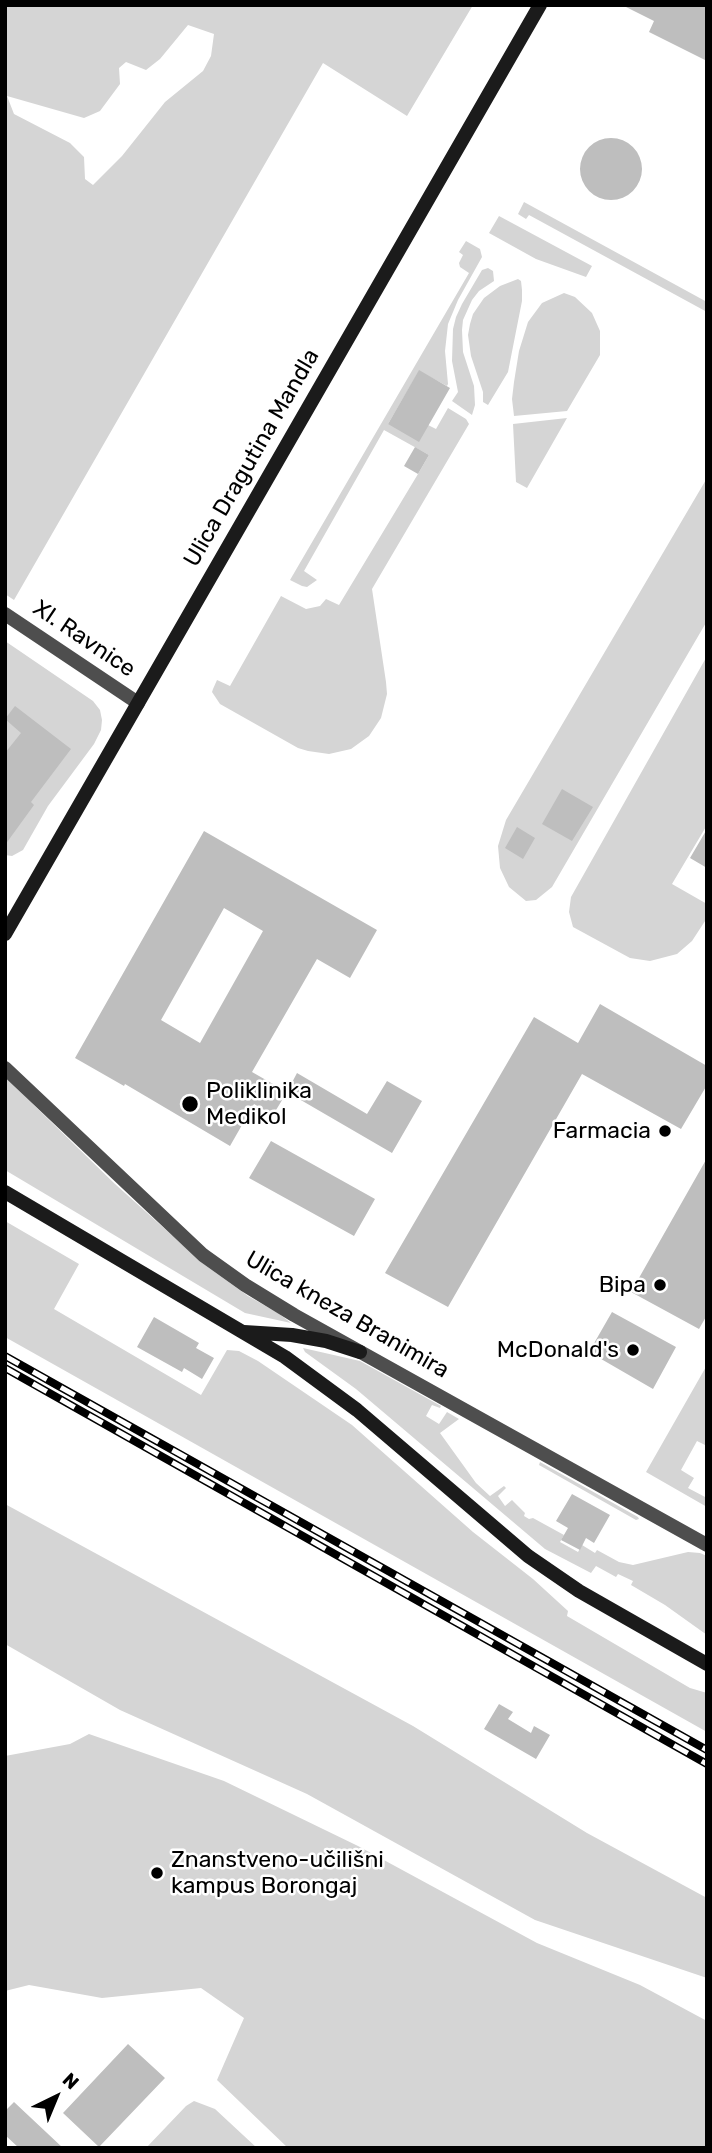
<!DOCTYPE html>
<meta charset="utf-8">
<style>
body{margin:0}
#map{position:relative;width:712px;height:2153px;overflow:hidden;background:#fff;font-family:Rubik,sans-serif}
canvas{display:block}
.frame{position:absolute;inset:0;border:7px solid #000;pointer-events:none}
.north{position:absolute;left:21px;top:2062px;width:70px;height:70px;-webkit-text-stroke:5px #fff;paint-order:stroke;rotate:43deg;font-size:19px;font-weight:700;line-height:28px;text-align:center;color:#000}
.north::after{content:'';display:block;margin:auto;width:24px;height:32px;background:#000;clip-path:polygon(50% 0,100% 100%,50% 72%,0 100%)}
</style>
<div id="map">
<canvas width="712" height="2153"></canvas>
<div class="frame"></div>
<div class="north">N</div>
</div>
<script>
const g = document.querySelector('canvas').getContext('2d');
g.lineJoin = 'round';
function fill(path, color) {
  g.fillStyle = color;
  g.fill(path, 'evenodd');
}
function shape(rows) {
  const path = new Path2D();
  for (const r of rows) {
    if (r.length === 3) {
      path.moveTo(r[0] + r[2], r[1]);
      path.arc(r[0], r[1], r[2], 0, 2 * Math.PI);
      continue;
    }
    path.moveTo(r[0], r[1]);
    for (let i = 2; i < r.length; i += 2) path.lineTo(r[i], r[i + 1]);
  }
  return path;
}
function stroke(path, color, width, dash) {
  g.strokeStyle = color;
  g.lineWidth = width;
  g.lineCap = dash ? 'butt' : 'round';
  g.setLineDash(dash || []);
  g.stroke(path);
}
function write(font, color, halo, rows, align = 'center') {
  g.font = font + ' Rubik,sans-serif';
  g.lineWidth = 5;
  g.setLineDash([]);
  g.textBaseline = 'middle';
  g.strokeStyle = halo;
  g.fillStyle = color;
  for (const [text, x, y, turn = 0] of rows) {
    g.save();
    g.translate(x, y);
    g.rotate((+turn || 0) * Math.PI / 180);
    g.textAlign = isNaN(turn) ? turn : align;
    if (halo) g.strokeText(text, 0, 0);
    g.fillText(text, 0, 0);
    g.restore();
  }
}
const green = shape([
 [5,5,473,5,407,116,323,63,14,600,5,594],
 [188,25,214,34,211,56,203,71,165,102,122,156,93,185,85,179,84,157,70,143,14,114,7,96,84,118,100,111,120,84,119,68,126,62,146,70,160,59],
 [524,202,707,302,707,312,529,215,526,219,518,214],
 [499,216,592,266,586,277,536,259,489,233],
 [466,241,480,249,482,257,458,300,448,324,445,351,448,384,447,386,419,371,388,424,428,425,436,429,448,408,466,419,469,424,372,589,386,682,387,694,381,718,369,736,351,749,329,754,308,751,298,748,220,704,212,692,213,689,217,680,230,686,281,596,306,609,320,606,326,599,339,605,418,474,429,455,384,430,304,571,317,580,307,587,302,586,290,580,469,273,460,267,459,263,463,255,459,252],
 [488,268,493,271,494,281,479,291,472,300,463,320,462,330,463,352,474,386,475,405,472,415,452,401,458,392,452,361,453,329,456,317,462,304,482,270],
 [518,279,521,281,522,290,522,301,508,372,488,405,483,402,483,392,471,356,468,335,470,324,473,314,484,298,500,286],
 [564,293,575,297,592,313,600,331,600,355,567,411,514,416,512,399,514,382,519,351,528,322,542,303],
 [567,418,527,488,516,482,513,424],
 [707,478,707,621,552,887,536,900,526,901,509,887,500,868,498,846,506,820],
 [5,641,93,701,100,710,102,720,101,730,94,744,48,806,23,850,12,856,5,855],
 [707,656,707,825,672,884,707,904,707,918,692,941,677,954,650,961,630,958,573,927,569,912,571,897],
 [5,1077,115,1184,205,1265,248,1296,278,1313,291,1323,245,1313,5,1170],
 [5,1221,79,1264,54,1309,201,1395,227,1350,239,1351,258,1361,352,1425,473,1532,533,1579,568,1611,567,1616,690,1688,707,1693,707,1732,5,1337],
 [303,1348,360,1361,441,1406,440,1408,432,1405,426,1416,439,1424,447,1412,459,1419,440,1433,476,1483,490,1496,504,1486,506,1488,498,1496,505,1506,512,1500,525,1513,524,1516,529,1519,533,1518,564,1535,560,1542,578,1552,582,1545,595,1553,597,1550,619,1562,633,1565,688,1552,700,1553,707,1556,707,1635,665,1605,631,1585,633,1581,618,1574,616,1577,596,1566,591,1573,545,1549,356,1389,305,1352],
 [707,1365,707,1446,697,1441,681,1470,694,1478,688,1488,707,1498,707,1507,646,1472],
 [540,1462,638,1517,639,1519,636,1520,539,1465],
 [5,1504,413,1726,587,1833,707,1898,707,1978,535,1920,307,1794,120,1710,5,1644],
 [89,1734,224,1781,358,1846,537,1943,640,1985,707,2021,707,2148,288,2148,217,2080,244,2018,201,1988,102,1998,29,1985,5,1991,5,1756,70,1744],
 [194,2101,215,2109,257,2148,146,2148,186,2106]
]);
const building = shape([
 [622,5,707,5,707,61,649,32,654,21],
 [611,169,31],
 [419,370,450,388,419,442,388,424],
 [415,447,429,455,418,474,404,466],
 [15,706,71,749,31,802,34,805,5,845,5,753,21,733,5,719],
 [562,789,593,807,572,841,542,824],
 [517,827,535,838,523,859,505,848],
 [707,829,707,868,690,858],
 [204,831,377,930,350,978,317,959,252,1072,287,1092,273,1115,254,1104,230,1146,125,1084,124,1086,75,1058],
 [224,908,263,931,200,1043,161,1020],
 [600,1004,707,1066,707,1085,681,1129,582,1074,448,1307,385,1273,534,1017,578,1043],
 [297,1073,367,1114,387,1081,422,1101,392,1153,287,1092],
 [271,1141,375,1199,354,1236,249,1178],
 [707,1158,707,1315,699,1329,631,1292],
 [612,1312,676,1347,653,1389,589,1352],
 [154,1317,199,1343,196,1348,214,1358,202,1379,184,1368,182,1372,137,1347],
 [572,1494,610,1515,594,1543,586,1538,580,1550,561,1540,568,1528,556,1521],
 [499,1704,513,1712,508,1719,531,1733,534,1726,550,1735,536,1759,484,1729],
 [128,2044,165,2078,99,2147,63,2113],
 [14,2102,63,2148,19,2148,5,2135,5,2111]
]);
const street = shape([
 [5,614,138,703],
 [5,1068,203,1255,245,1285,294,1315,707,1545]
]);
const secondary = shape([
 [5,934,540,5],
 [5,1192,285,1357,357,1410,528,1556,579,1591,707,1664],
 [244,1332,292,1335,326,1341,360,1352]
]);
const rail = shape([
 [5,1356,707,1750],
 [5,1368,707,1764]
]);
const markers = [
 [190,1104,9,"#000"],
 [665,1131,7,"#000"],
 [660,1285,7,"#000"],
 [633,1350,7,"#000"],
 [157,1873,7,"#000"]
];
const streetNames = [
 ["Ulica Dragutina Mandla",252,458,-60],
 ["XI. Ravnice",84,639,34],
 ["Ulica kneza Branimira",347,1315,30]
];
const poiNames = [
 ["Poliklinika",206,1091,"left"],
 ["Medikol",206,1117,"left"],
 ["Farmacia",651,1131],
 ["Bipa",646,1285],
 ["McDonald's",619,1350],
 ["Znanstveno-učilišni",171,1860,"left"],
 ["kampus Borongaj",171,1886,"left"]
];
fill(green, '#d5d5d5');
fill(building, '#bebebe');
stroke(street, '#4e4e4e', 14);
stroke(secondary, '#1b1b1b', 14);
stroke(rail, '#000', 8);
stroke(rail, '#fff', 5, [16]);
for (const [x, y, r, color] of markers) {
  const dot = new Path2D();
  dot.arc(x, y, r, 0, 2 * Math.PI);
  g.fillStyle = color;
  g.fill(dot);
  stroke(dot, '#fff', 2.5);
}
write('23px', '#000', '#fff', streetNames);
write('23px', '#000', '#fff', poiNames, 'right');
</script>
